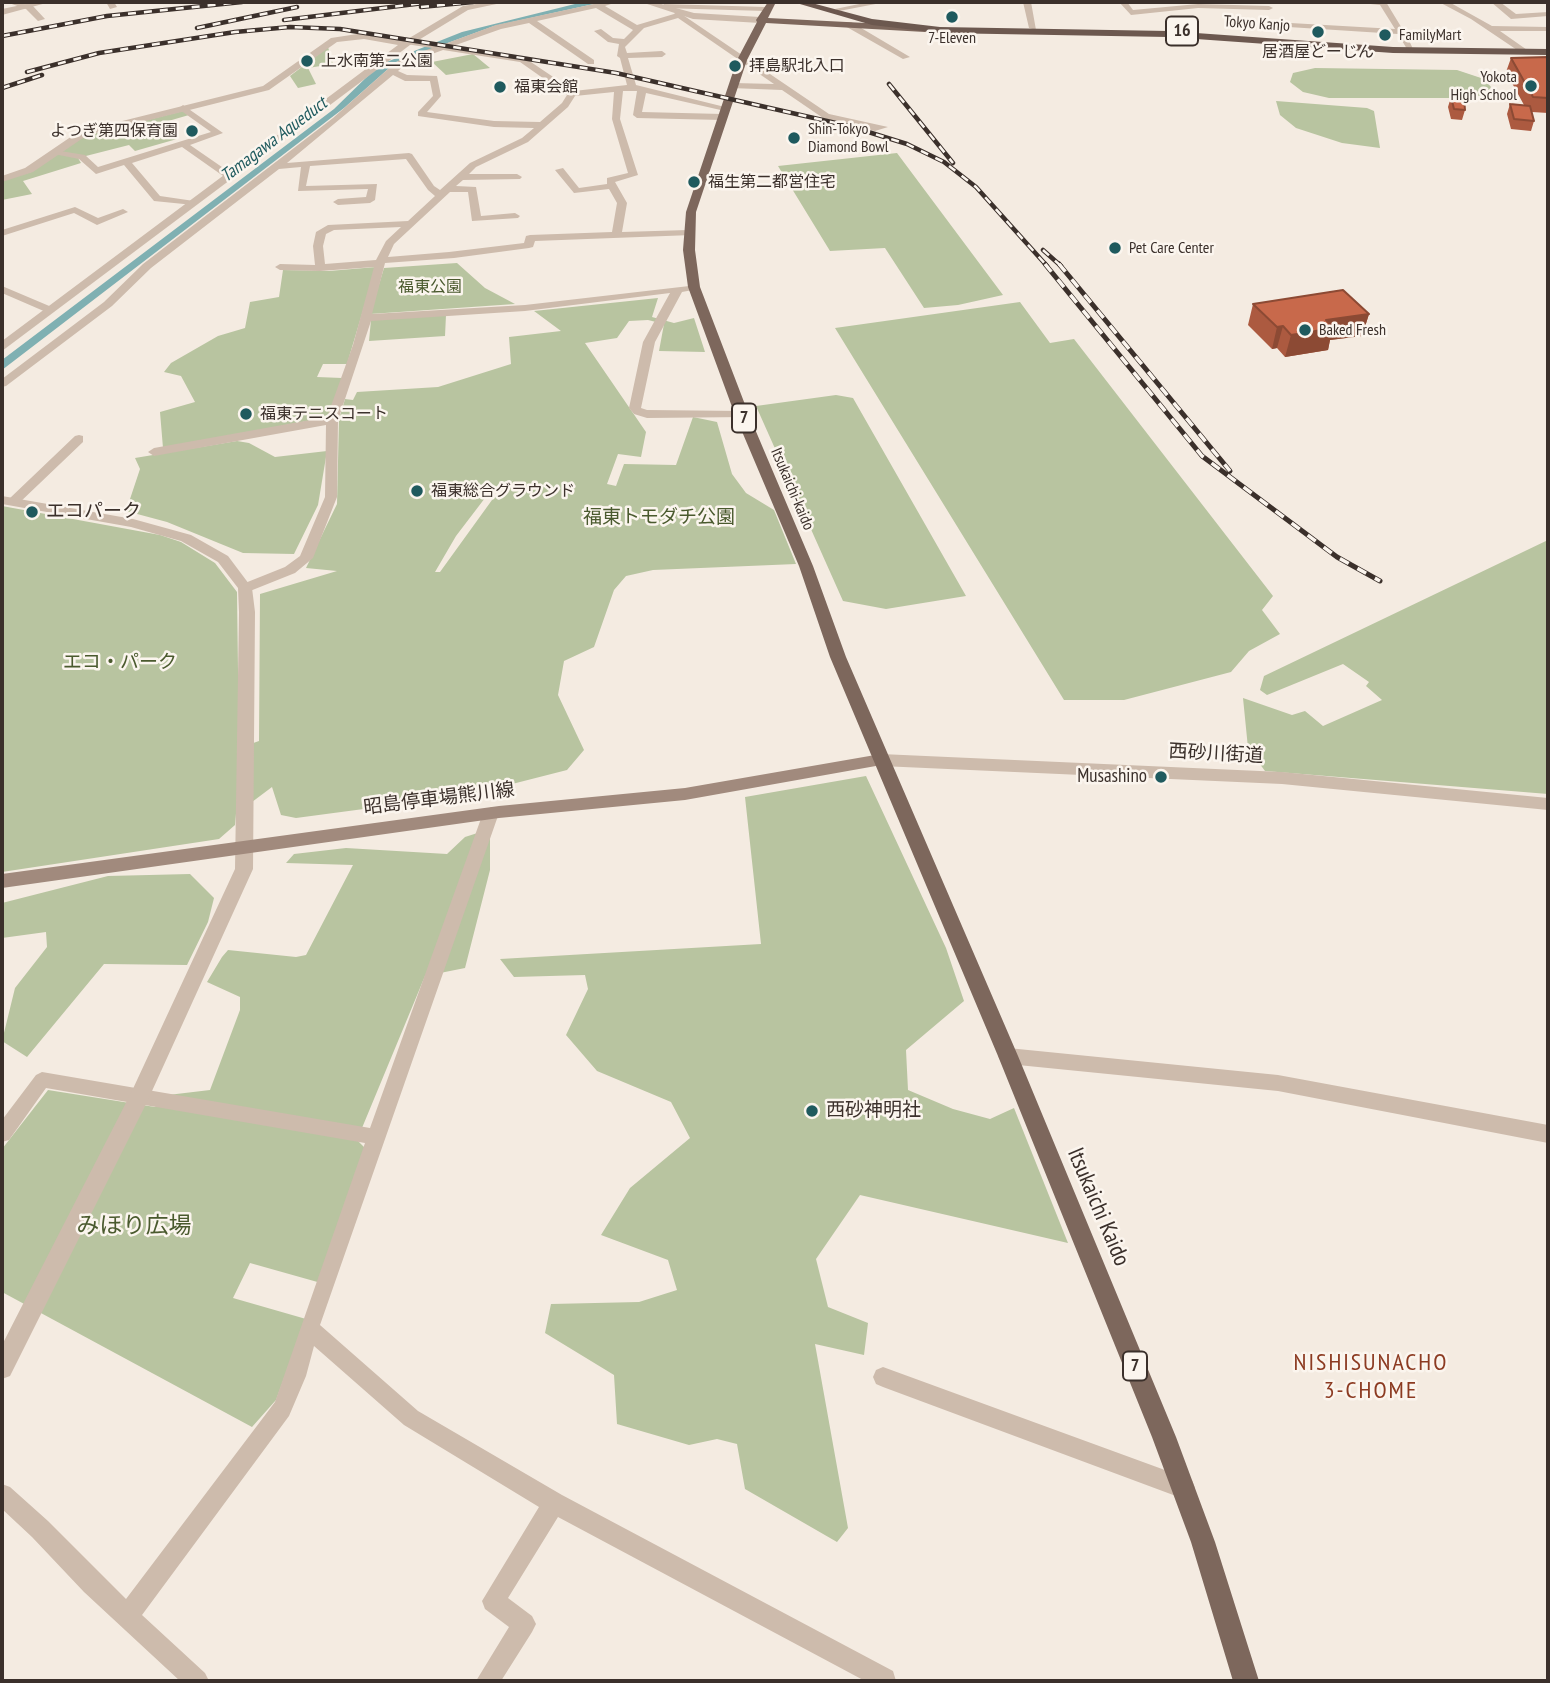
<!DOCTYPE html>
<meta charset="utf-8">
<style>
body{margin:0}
#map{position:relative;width:1550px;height:1683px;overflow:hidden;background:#f4ebe1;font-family:"PT Sans Narrow",sans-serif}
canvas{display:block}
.frame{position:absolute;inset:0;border:4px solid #3b302b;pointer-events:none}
</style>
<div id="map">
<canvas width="1550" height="1683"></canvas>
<div class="frame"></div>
</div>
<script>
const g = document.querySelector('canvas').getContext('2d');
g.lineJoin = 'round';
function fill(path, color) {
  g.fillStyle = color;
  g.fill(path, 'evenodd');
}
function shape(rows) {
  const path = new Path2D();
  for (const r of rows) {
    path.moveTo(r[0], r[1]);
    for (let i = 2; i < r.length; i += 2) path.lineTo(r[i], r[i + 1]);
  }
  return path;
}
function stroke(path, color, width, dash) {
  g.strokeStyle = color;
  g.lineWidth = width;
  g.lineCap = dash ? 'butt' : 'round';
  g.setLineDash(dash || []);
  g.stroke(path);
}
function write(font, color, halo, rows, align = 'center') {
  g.font = font + ' "PT Sans Narrow","Noto Sans JP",sans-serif';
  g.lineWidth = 5;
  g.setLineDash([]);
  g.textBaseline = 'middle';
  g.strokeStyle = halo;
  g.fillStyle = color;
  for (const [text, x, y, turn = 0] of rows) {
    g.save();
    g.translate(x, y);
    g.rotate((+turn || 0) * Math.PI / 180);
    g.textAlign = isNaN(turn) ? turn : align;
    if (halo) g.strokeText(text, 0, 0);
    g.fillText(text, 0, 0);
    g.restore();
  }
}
const green = shape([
 [328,47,333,64,308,68,316,84,298,88,290,76],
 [473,54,490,68,446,75,432,62],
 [1315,68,1457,70,1484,79,1491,87,1486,94,1470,98,1329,98,1303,92,1290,82,1293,73],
 [1276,101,1367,108,1374,111,1380,148,1342,143,1296,128,1280,115],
 [183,111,189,115,158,124,177,139,135,151,129,145,78,158,81,163,23,181,32,194,2,200,2,181,31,172,84,136],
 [897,153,1003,295,958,305,924,308,885,248,830,251,778,166],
 [457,263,485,288,515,304,370,314,384,268],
 [376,267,347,364,323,364,317,377,342,378,329,417,163,448,160,412,195,402,181,376,164,372,171,363,218,336,245,328,250,302,279,297,283,270,329,271],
 [658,298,652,317,674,323,694,318,705,352,659,351,664,324,648,320,629,321,617,338,585,343,646,432,641,457,618,454,607,484,616,486,624,464,676,465,693,417,717,422,732,474,746,493,774,510,796,564,653,570,626,576,614,590,594,647,564,661,558,695,584,750,567,770,469,795,296,818,281,815,272,787,236,814,235,825,219,839,2,872,2,506,160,535,181,542,215,563,237,592,239,748,259,741,260,594,337,571,306,568,337,504,339,419,345,399,353,400,357,392,438,387,511,364,509,337,561,331,534,311],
 [513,480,492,500,440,572,435,572,456,536,485,498],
 [1020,302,1050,343,1074,339,1273,596,1262,610,1280,634,1249,651,1231,672,1124,700,1064,700,835,328],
 [446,315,445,336,369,341,371,320],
 [836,395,853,398,966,596,886,609,843,601,756,406],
 [237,441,249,443,275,457,327,451,318,505,294,554,243,553,167,522,126,511,140,469,135,458],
 [1548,540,1548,794,1265,771,1248,748,1243,698,1292,715,1305,711,1323,726,1382,700,1366,686,1369,682,1343,664,1267,695,1260,690,1264,676],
 [866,776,946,948,964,1001,906,1050,908,1090,953,1109,990,1119,1014,1108,1068,1243,860,1195,816,1259,828,1307,868,1323,864,1355,815,1344,848,1528,837,1542,745,1489,737,1444,717,1439,689,1445,617,1424,614,1375,545,1333,551,1304,639,1302,677,1290,668,1260,601,1235,630,1188,690,1138,671,1102,597,1071,566,1035,588,989,585,975,514,977,500,959,761,944,745,797],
 [490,829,490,870,465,968,425,976,357,1140,366,1149,321,1283,250,1263,233,1298,306,1319,276,1400,252,1427,2,1292,2,1149,48,1090,155,1107,168,1095,210,1090,240,1010,240,997,207,982,222,957,228,950,296,957,306,955,353,865,286,863,294,854,346,848,447,854,465,837],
 [190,874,214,898,208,922,187,965,104,964,27,1057,2,1041,15,988,47,947,46,932,2,938,2,903,108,876]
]);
const water = shape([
 [583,2,603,2,494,26,396,62,344,108,2,370,2,360,334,109,379,65,462,32]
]);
const minor = shape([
 [6,2,32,5,45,19,38,21,26,9,6,2],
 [106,2,114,2,117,7,110,9,106,2],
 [489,2,506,2,468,10,417,41,442,45,496,25,603,2,617,2,605,6,637,25,674,14,677,11,829,114,888,127,875,131,823,118,782,90,731,88,730,86,734,83,774,84,678,18,644,28,625,47,627,53,662,51,666,54,662,57,628,58,636,85,729,108,725,111,646,93,642,112,722,114,726,117,722,120,637,118,633,115,637,91,623,91,620,119,638,175,615,182,627,203,622,232,688,230,692,231,692,235,535,241,533,247,529,248,454,258,385,263,372,314,525,305,698,285,698,289,682,292,655,342,641,408,647,410,742,411,746,413,746,417,647,418,634,414,629,408,643,342,670,293,525,311,371,321,338,420,337,497,313,558,295,573,250,591,240,591,240,585,285,567,300,556,325,497,326,425,154,456,148,452,154,448,327,417,353,345,374,267,320,271,280,270,275,267,280,264,315,265,313,246,316,232,328,225,408,221,435,196,428,190,406,159,310,166,306,186,377,184,375,200,370,203,338,205,333,202,338,199,366,197,368,189,298,191,301,167,279,169,151,268,112,306,6,386,2,387,2,379,104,302,143,264,333,118,388,69,401,59,432,48,406,44,406,40,463,6,489,2],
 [596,8,633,30,624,39,613,38,601,29,594,31,608,42,619,44,617,56,620,58,627,85,574,91,525,58,453,46,501,29,529,23,588,64,594,64,594,60,537,21,596,8],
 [443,50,520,62,567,95,562,103,540,122,494,121,427,112,441,96,437,76,407,75,398,71,407,63,443,50],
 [393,75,405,81,430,81,433,96,418,112,418,116,494,127,534,128,522,138,470,163,440,190,434,186,412,154,409,153,287,163,393,75],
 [614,92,612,119,628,173,607,178,607,184,579,188,563,168,555,170,574,193,609,189,617,203,612,232,530,235,526,236,524,243,449,252,388,257,394,244,450,192,468,192,472,221,518,218,520,216,515,213,481,216,476,187,456,186,463,180,520,179,522,177,517,174,469,174,476,167,528,142,568,107,575,96,614,92],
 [401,227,386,241,376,260,325,264,323,246,326,234,334,230,401,227],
 [869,2,886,2,839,11,835,9,869,2],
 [1023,2,1031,2,1036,30,1029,28,1023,2],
 [1119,2,1127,2,1133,10,1198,4,1269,6,1273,8,1269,10,1198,8,1131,15,1119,2],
 [1351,2,1386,2,1403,30,1408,32,1406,34,1413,49,1407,49,1398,34,1273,26,1269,24,1273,22,1395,29,1380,5,1351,2],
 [1439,2,1449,2,1492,26,1548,27,1548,31,1500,31,1530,52,1523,54,1471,19,1439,2],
 [1491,2,1500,2,1516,14,1548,12,1548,16,1511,19,1491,2],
 [664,4,766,7,770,9,766,11,661,8,664,4],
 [845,22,851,22,910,57,903,59,845,26,845,22],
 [183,105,223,133,190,145,232,174,232,178,226,178,182,147,132,163,160,196,194,201,194,205,154,201,124,165,96,174,79,159,49,153,54,150,85,155,98,167,211,132,180,110,179,108,183,105],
 [75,207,98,218,123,209,128,212,97,225,74,213,2,236,2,230,75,207],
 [2,286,54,308,55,310,46,312,2,293,2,286],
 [79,435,83,436,83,442,17,505,9,505,9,499,75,436,79,435],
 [491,807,499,813,320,1325,418,1411,562,1495,893,1671,896,1681,865,1681,558,1517,508,1598,532,1616,536,1624,532,1632,501,1681,476,1681,509,1627,485,1609,482,1601,539,1507,404,1425,314,1346,306,1376,289,1416,142,1615,205,1673,209,1681,180,1681,84,1592,32,1537,2,1509,2,1484,10,1487,48,1521,126,1599,275,1402,365,1143,46,1088,9,1140,2,1142,2,1120,36,1075,42,1072,370,1128,483,813,491,807],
 [883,1367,1184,1477,1192,1480,1195,1488,1192,1496,1184,1499,883,1387,876,1384,873,1377,876,1370,883,1367]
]);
const tertiary = shape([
 [36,2,50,2,2,15,2,9,36,2],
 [641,2,654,2,694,13,760,17,764,20,760,23,693,19,641,2],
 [364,33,414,42,2,351,2,341,398,45,364,39,337,42,269,90,86,136,33,172,2,182,2,176,25,168,78,132,263,86,331,38,364,33],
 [2,496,133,519,191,535,228,556,252,588,255,612,253,869,147,1102,10,1376,2,1379,2,1345,131,1093,235,869,239,612,238,588,218,562,181,541,131,527,2,504,2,496],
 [881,754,1282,772,1548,798,1548,810,1282,784,881,766,873,760,881,754],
 [1008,1048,1278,1075,1548,1125,1548,1143,1278,1091,1008,1064,1001,1062,998,1056,1001,1050,1008,1048]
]);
const secondary = shape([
 [881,754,887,756,889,760,887,764,685,800,499,818,2,888,2,874,499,806,685,788,881,754]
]);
const primary = shape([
 [768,2,776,2,768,18,925,26,930,29,925,32,766,23,747,60,696,212,695,250,700,287,749,415,813,566,846,657,1018,1056,1176,1437,1215,1542,1259,1681,1233,1681,1191,1542,1152,1437,998,1056,830,657,799,566,735,415,688,287,683,250,686,212,737,60,757,22,756,20,768,2]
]);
const trunk = shape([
 [793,2,808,2,872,19,940,27,1168,31,1393,47,1548,49,1548,55,1393,53,1168,37,940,33,872,25,793,2]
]);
const railFar1 = shape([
 [421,7,473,2],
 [284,20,432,2],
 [197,28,297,7],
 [2,36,107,16,242,2],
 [27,72,99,53,235,32,290,27,340,29,616,73,849,126,907,144,944,162,976,187,1047,266],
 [889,84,953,163],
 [2,88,42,75],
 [1043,250,1061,266]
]);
const rail = shape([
 [1045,264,1202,456,1337,557,1380,581],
 [1059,264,1230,471]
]);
const wall = shape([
 [1548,57,1548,113,1532,112,1534,121,1531,131,1511,129,1507,114,1510,104,1524,105,1506,72,1511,58],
 [1451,97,1465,110,1462,120,1451,119,1448,107],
 [1253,304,1369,314,1362,336,1330,340,1328,350,1285,357,1277,348,1272,349,1248,325]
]);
const shadedWall = shape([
 [1369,314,1362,336,1330,340,1328,350,1285,357,1291,335,1326,320],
 [1283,326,1277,348,1272,349,1277,327]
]);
const building = shape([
 [1548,57,1548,98,1533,97,1511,58,1548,57],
 [1451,97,1464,98,1465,110,1454,109,1451,97],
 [1510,104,1530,106,1534,121,1514,119,1510,104],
 [1343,290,1369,314,1326,320,1334,328,1291,335,1283,326,1277,327,1253,304,1343,290]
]);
const markers = [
 [952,17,7,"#1f5a5e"],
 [1318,32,7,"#1f5a5e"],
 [1385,35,7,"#1f5a5e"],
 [307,61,7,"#1f5a5e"],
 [735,66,7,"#1f5a5e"],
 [1531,86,7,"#1f5a5e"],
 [500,87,7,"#1f5a5e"],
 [192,131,7,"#1f5a5e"],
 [794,138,7,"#1f5a5e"],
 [694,182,7,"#1f5a5e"],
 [1115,248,7,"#1f5a5e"],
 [1305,330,7,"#1f5a5e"],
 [246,414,7,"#1f5a5e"],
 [417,491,7,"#1f5a5e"],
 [32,512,7,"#1f5a5e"],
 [1161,777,7,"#1f5a5e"],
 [812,1111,7,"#1f5a5e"]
];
const farStreetnames = [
 ["Tokyo Kanjo",1257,24,4],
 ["Itsukaichi-kaido",792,489,67]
];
const farPoinames = [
 ["FamilyMart",1399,35],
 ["7-Eleven",952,38,"center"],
 ["居酒屋どーじん",1318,52,"center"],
 ["上水南第二公園",321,61],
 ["拝島駅北入口",749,66],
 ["Yokota",1517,77,"right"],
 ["High School",1517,95,"right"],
 ["福東会館",514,87],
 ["Shin-Tokyo",808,129],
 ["Diamond Bowl",808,147],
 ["よつぎ第四保育園",178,131,"right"],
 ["福生第二都営住宅",708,182],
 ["Pet Care Center",1129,248],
 ["Baked Fresh",1319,330],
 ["福東テニスコート",260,414],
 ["福東総合グラウンド",431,491]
];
const farParknames = [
 ["福東公園",430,287]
];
const shields = [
 [1182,31,32],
 [744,418,24],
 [1135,1366,24]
];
const shieldNames = [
 ["16",1182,31],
 ["7",744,418],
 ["7",1135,1366]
];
const farWaternames = [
 ["Tamagawa Aqueduct",274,140,-37]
];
const poiNames = [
 ["エコパーク",46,512],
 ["Musashino",1147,777,"right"],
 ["西砂神明社",826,1111]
];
const parkNames = [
 ["福東トモダチ公園",659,518],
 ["エコ・パーク",120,663]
];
const streetNames = [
 ["西砂川街道",1216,754,3],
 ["昭島停車場熊川線",439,799,-7]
];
const nearStreetnames = [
 ["Itsukaichi Kaido",1098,1207,67]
];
const nearParknames = [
 ["みほり広場",134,1226]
];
const nearNeighbourhoodnames = [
 ["NISHISUNACHO",1371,1363],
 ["3-CHOME",1371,1391]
];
fill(green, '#b8c4a0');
fill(water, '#7fb0b2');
fill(minor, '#cdbbac');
fill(tertiary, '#cdbbac');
fill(secondary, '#a18a7d');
fill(primary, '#7d675c');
fill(trunk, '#6c584f');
stroke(railFar1, '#3b302b', 4.5);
stroke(rail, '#3b302b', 5);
stroke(railFar1, '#fbf5ee', 2.5, [8]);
stroke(rail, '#fbf5ee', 3.5, [10]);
fill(wall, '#ac5a40');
fill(shadedWall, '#8c4a34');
fill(building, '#c8694b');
stroke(building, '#8c4a34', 2);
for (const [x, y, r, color] of markers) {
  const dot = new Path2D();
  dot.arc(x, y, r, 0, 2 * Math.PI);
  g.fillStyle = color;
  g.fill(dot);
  stroke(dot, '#fbf5ee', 2.5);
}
write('16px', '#3b302b', '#fbf5ee', farStreetnames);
write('16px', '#3b302b', '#fbf5ee', farPoinames, 'left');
write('16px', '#4a5a2e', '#fbf5ee', farParknames);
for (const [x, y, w] of shields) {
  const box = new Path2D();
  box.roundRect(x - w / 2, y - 14.5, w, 29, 5);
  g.fillStyle = '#fbf5ee';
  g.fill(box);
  stroke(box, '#3b302b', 2);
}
write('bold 18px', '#3b302b', null, shieldNames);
write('italic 18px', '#1f5a5e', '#fbf5ee', farWaternames);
write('19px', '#3b302b', '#fbf5ee', poiNames, 'left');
write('19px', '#4a5a2e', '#fbf5ee', parkNames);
write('19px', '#3b302b', '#fbf5ee', streetNames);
write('23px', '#3b302b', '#fbf5ee', nearStreetnames);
write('23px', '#4a5a2e', '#fbf5ee', nearParknames);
g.letterSpacing = '2px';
write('24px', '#8c3b22', '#fbf5ee', nearNeighbourhoodnames);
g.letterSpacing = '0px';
</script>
